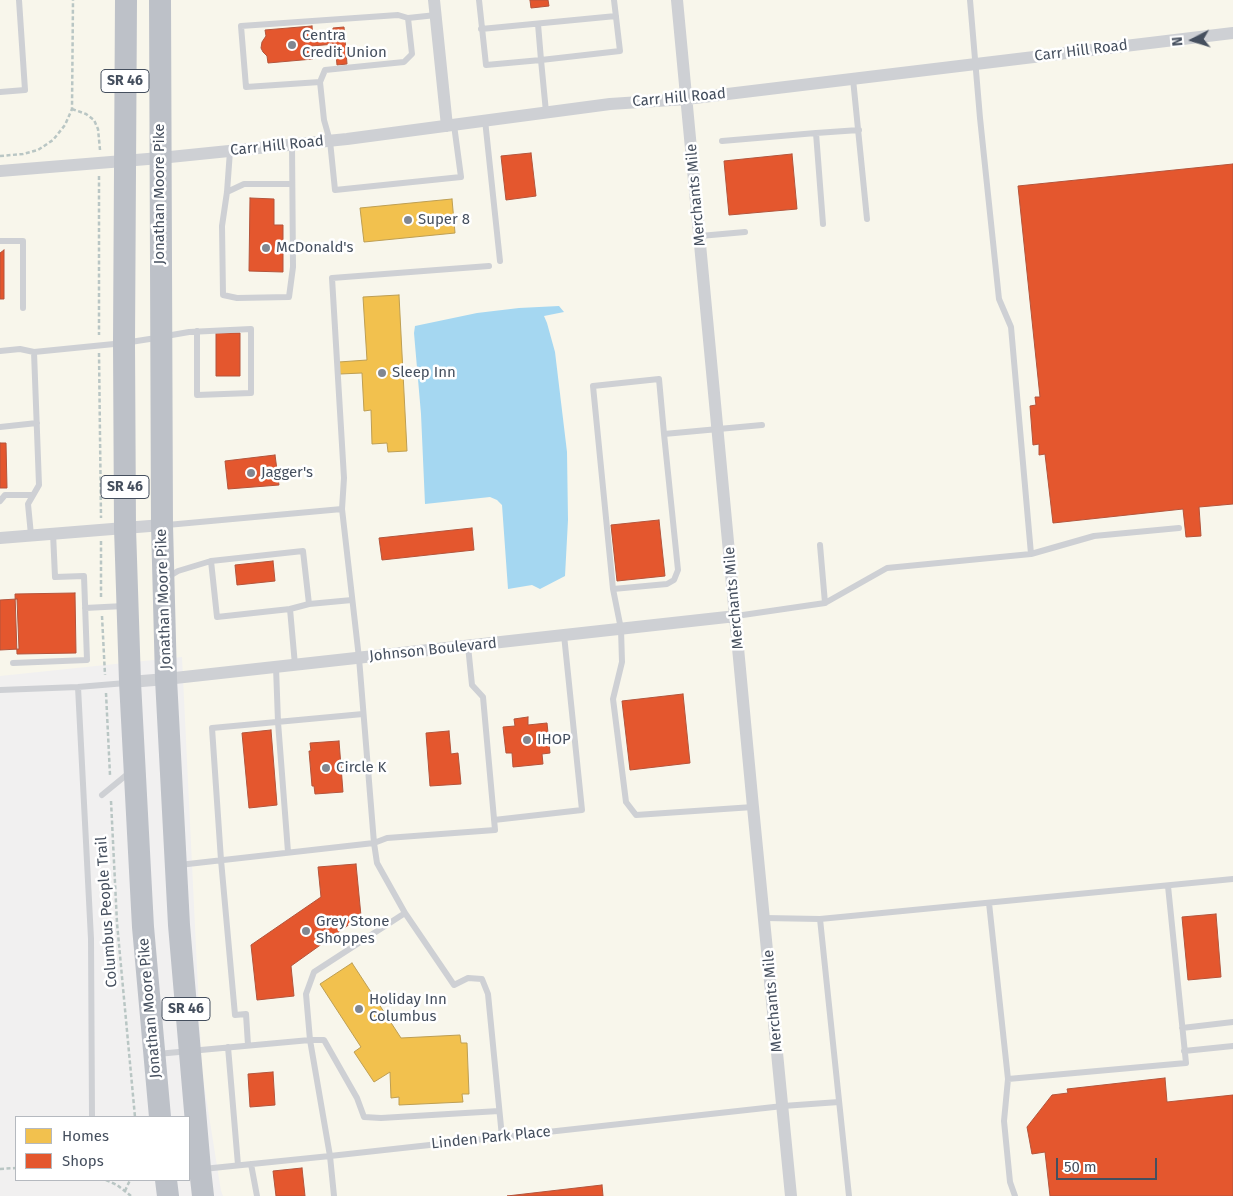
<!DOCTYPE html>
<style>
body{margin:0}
#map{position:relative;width:1233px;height:1196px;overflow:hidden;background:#f1f0f0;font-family:"Fira Sans",sans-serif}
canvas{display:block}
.legend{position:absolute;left:15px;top:1116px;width:175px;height:65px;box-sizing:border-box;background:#fff;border:1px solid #b5b9bf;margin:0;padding:6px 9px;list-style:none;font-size:15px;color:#454f5e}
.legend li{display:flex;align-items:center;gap:10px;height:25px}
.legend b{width:25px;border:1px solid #b5b9bf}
.north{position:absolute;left:1168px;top:15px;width:50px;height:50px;-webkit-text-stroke:4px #fff;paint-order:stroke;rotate:265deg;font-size:14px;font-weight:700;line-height:20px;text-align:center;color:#454f5e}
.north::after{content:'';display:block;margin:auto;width:18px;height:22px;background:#454f5e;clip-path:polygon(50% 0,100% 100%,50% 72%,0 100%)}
.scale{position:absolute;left:1056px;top:1158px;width:101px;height:22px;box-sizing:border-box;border:2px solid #454f5e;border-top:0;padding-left:6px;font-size:15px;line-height:18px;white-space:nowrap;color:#454f5e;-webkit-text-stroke:4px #fff;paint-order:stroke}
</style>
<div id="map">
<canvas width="1233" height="1196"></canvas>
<ul class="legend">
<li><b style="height:14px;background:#f2c14e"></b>Homes</li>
<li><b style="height:14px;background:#e4572e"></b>Shops</li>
</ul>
<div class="north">N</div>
<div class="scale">50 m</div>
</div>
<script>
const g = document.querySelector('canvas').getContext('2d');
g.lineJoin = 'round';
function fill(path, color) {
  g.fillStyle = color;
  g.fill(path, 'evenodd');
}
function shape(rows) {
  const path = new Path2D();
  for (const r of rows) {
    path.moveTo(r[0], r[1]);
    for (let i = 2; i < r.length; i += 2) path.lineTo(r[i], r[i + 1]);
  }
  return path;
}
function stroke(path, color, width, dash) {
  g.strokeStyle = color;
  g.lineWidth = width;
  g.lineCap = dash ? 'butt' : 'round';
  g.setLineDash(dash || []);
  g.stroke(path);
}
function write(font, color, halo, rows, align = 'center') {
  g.font = font + ' "Fira Sans",sans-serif';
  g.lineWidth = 5;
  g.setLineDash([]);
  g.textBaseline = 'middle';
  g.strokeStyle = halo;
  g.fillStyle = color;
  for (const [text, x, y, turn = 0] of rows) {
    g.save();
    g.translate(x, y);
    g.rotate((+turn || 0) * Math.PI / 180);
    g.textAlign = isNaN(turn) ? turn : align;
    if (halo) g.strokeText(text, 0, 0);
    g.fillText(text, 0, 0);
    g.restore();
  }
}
const commercial = shape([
 [0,0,1233,0,1233,1196,223,1196,221,1191,202,1072,182,657,0,676]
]);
const water = shape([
 [559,306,564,312,544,316,547,323,555,352,567,452,568,520,565,576,540,589,532,585,508,589,502,505,497,500,490,497,425,504,421,414,414,333,415,326,477,313,519,308]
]);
const homes = shape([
 [452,199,455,233,364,242,360,208,452,199],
 [399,295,407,451,388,452,387,443,372,444,371,410,364,411,362,373,340,374,339,362,367,360,363,297,399,295],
 [352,963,401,1038,460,1035,461,1043,467,1043,469,1094,462,1094,463,1102,399,1105,399,1097,391,1098,390,1072,374,1082,354,1052,361,1047,320,984,352,963]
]);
const shops = shape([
 [530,0,548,0,549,6,531,8,530,0],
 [312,26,313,38,333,36,333,28,344,27,347,64,337,65,335,44,312,46,313,59,268,63,267,56,263,52,261,48,262,42,266,36,265,30,312,26],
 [531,153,536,196,506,200,501,156,531,153],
 [792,154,797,209,729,215,724,161,792,154],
 [1233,164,1233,504,1199,507,1201,536,1186,537,1183,509,1053,523,1045,454,1039,455,1039,444,1033,445,1030,406,1036,405,1035,397,1040,397,1018,186,1233,164],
 [250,198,274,199,274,225,283,225,283,272,249,271,250,198],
 [4,250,4,299,0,299,0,253,4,250],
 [216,333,240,333,240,376,216,376,216,333],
 [0,443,6,443,7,488,0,488,0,443],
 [275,455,279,485,228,489,225,461,275,455],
 [659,520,665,576,617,581,611,525,659,520],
 [472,528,474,550,382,560,379,538,472,528],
 [273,561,275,581,237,585,235,565,273,561],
 [75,593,76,653,17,654,15,594,75,593],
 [17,599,19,649,0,650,0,600,17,599],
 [683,694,690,763,630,770,622,701,683,694],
 [528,717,528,725,547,723,550,753,542,754,543,764,513,767,512,753,506,753,503,727,515,726,514,719,528,717],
 [271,730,277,805,249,808,242,733,271,730],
 [449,731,451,754,458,753,461,784,430,786,426,733,449,731],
 [339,741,343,792,315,794,314,786,312,786,309,751,311,751,310,743,339,741],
 [356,864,361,916,291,966,294,996,257,1000,251,945,321,897,318,867,356,864],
 [1216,914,1221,977,1188,980,1182,917,1216,914],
 [273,1072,275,1105,250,1107,248,1074,273,1072],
 [1165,1078,1167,1102,1233,1095,1233,1196,1050,1196,1045,1152,1032,1154,1027,1127,1052,1095,1068,1093,1067,1089,1165,1078],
 [302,1168,305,1196,276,1196,273,1171,302,1168],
 [602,1185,603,1196,507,1196,602,1185]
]);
const path = shape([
 [72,109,86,114,94,120,98,129,100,150],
 [0,156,23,154,38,150,53,140,65,125,72,109,73,0],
 [99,176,99,335],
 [99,353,101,518],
 [101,541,101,598],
 [102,616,105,675],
 [106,693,110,775],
 [111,801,117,923,135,1117],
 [0,1169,16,1168],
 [106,1180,117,1185,131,1196],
 [125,1191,130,1180]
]);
const lane = shape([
 [479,0,486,65,541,60,546,112],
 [970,0,980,118,999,299,1011,327,1031,554],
 [436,15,408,18,398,15,241,26,246,87,320,82,324,120,330,141,335,190,461,177,454,125],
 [538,24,541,60,620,51,614,0],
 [481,29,616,16],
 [853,79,867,219],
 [320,82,325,70,404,62,412,54,408,18],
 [0,92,25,90,19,0],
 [485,120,500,261],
 [816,133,823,224],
 [722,141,816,133,859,130],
 [230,151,227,192,222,226,223,295,237,298,289,297,293,267,292,145],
 [227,192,244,184,292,184],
 [700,236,745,232],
 [0,241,23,241,23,308],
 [489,266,332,278,344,478,342,509,359,658,374,843,377,863,405,913,454,985,468,978,482,979,488,994,502,1137],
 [166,336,189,332,251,329,251,393,197,395,197,331],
 [0,351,20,349,34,352],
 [0,427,37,423],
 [0,501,5,495,33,495],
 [167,525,342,509],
 [31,535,28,504,39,485,34,352,124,343,156,338],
 [820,545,825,603],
 [168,577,178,571,211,561],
 [613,589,593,386,659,379,664,434],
 [85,608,124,606],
 [290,609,309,604],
 [736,616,825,603,887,568,1031,554,1094,536,1179,528],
 [13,663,87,660,84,576,55,577,53,533],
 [295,665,290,609,217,617,211,561,303,551,309,604,352,600],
 [276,667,278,722,288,852],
 [78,687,91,939,92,1117],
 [0,690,78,687,126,683],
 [102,795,130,772],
 [753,807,636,815,626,802,613,699,622,662,621,629,613,589,667,584,674,580,678,570,664,434,762,425],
 [494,820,582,810,564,635],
 [179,865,374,843,387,838,495,830,483,697,472,685,468,646],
 [989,903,1008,1079,1004,1121,1010,1182,1015,1196],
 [405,913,314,972,306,994,310,1040,324,1040,357,1098,364,1117,381,1118,499,1111],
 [765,918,820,919,1233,879],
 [820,919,849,1196],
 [1182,1028,1233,1022],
 [248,1045,246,1014,235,1015,221,860,212,728,363,714],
 [228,1047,238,1165],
 [1184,1051,1233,1046],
 [157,1054,310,1040,330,1156,334,1196],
 [1008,1079,1186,1063,1168,886],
 [251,1164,257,1196],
 [203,1169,330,1156,783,1106,839,1102]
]);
const street = shape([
 [434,0,447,126],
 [677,0,753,807,791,1196],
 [0,171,160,158,347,139,610,104,686,99,1233,33],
 [0,538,162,525],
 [130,682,166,679,736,616]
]);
const highway = shape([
 [126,0,124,343,125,528,130,682,143,927,160,1117],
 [160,0,162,525,166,679,179,925,200,1169,203,1196],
 [166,1180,168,1196]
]);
const markers = [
 [292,45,5,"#818791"],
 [408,220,5,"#818791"],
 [266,248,5,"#818791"],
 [382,373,5,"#818791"],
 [251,473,5,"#818791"],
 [527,740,5,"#818791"],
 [326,768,5,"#818791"],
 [306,931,5,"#818791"],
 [359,1009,5,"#818791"]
];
const shields = [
 [125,81,48],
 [125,487,48],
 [186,1009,48]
];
const shieldNames = [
 ["SR 46",125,81],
 ["SR 46",125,487],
 ["SR 46",186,1009]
];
const poiNames = [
 ["Centra",302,36],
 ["Credit Union",302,53],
 ["Super 8",418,220],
 ["McDonald's",276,248],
 ["Sleep Inn",392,373],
 ["Jagger's",261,473],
 ["IHOP",537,740],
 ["Circle K",336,768],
 ["Grey Stone",316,922],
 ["Shoppes",316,939],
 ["Holiday Inn",369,1000],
 ["Columbus",369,1017]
];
const streetNames = [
 ["Carr Hill Road",1081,51,-7],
 ["Carr Hill Road",679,98,-5],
 ["Carr Hill Road",277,146,-6],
 ["Jonathan Moore Pike",160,194,-90],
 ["Merchants Mile",696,195,-95],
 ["Merchants Mile",734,598,-95],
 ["Jonathan Moore Pike",164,599,-92],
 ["Johnson Boulevard",433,650,-6],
 ["Columbus People Trail",107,912,-94],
 ["Merchants Mile",773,1001,-95],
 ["Jonathan Moore Pike",150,1008,-95],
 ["Linden Park Place",491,1138,-6]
];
fill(commercial, '#f8f6eb');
fill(water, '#a5d7f1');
fill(homes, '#f2c14e');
stroke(homes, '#be9f53', 1);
fill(shops, '#e4572e');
stroke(shops, '#b4553c', 1);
stroke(path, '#b9c6c4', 2.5, [4, 2.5]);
stroke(lane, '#ced0d4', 6);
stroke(street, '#ced0d4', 12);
stroke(highway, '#bdc1c8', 22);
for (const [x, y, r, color] of markers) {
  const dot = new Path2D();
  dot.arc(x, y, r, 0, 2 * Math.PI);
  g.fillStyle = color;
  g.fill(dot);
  stroke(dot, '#fff', 2);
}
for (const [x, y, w] of shields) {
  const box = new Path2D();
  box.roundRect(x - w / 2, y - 11.5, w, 23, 4);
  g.fillStyle = '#fff';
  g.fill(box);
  stroke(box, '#454f5e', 1);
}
write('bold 14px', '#454f5e', null, shieldNames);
write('15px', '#454f5e', '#fff', poiNames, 'left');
write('15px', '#454f5e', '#fff', streetNames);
</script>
